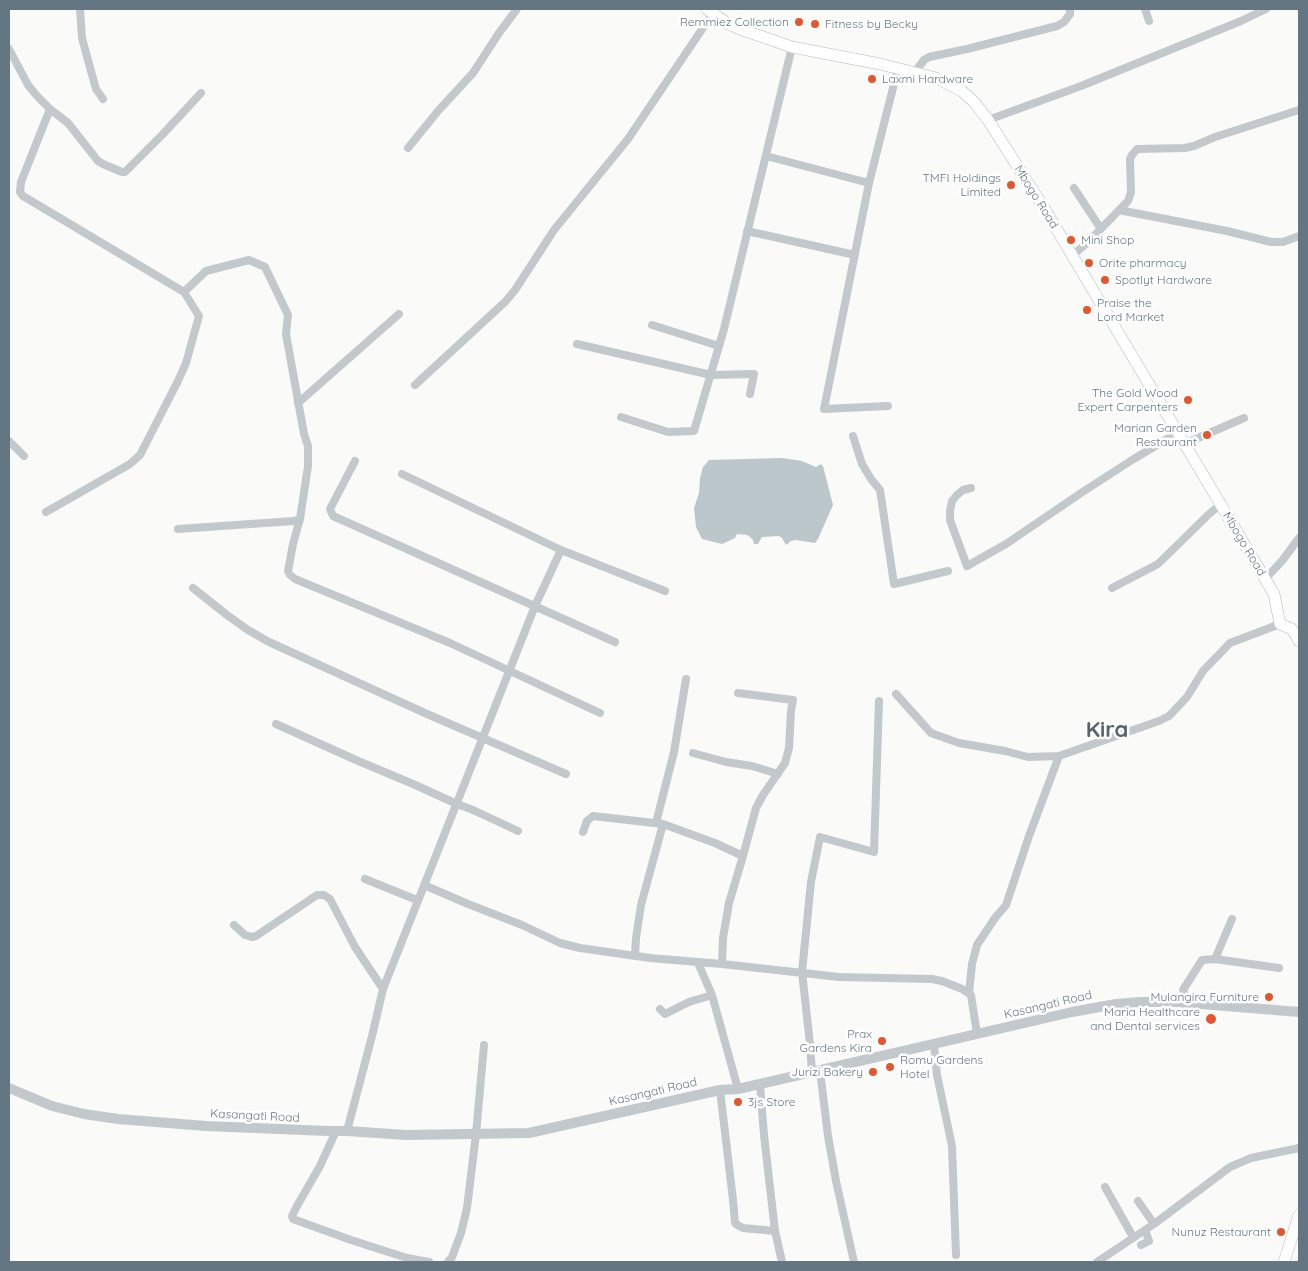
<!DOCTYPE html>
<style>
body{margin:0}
#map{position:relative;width:1308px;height:1271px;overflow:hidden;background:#fafaf8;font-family:Quicksand,sans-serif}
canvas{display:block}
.frame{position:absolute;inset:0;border:10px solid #657683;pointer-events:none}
</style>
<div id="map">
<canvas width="1308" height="1271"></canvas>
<div class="frame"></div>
</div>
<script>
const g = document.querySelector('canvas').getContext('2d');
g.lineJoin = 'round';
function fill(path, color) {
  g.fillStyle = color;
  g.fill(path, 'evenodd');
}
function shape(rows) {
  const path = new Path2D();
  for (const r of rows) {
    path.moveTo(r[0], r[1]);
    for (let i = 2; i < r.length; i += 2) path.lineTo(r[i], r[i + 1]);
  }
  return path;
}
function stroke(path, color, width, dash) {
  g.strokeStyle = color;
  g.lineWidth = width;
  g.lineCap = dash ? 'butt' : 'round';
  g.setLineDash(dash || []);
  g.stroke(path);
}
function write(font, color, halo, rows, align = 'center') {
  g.font = font + ' Quicksand,sans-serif';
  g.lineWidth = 5;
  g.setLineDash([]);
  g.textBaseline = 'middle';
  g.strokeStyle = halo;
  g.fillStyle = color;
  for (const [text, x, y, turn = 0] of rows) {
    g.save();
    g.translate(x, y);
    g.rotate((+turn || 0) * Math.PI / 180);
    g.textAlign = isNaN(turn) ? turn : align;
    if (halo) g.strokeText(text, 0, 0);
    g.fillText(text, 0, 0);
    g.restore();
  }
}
const water = shape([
 [782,458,802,461,816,467,821,464,823,466,833,505,818,539,815,543,796,540,791,541,786,545,782,538,779,536,762,537,758,544,754,544,753,540,750,537,747,535,737,534,735,538,722,544,702,539,696,527,694,508,699,493,700,478,703,467,709,460]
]);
const minor = shape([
 [80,9,82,38,86,53,96,89,103,99],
 [1145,9,1149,21],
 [9,49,28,85,38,97,50,109,68,123,98,161,103,164,122,172,125,172,163,134,201,93],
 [915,72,924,60,929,57,967,49,1057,26,1064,22,1070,14,1070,9],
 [988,120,1081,86,1241,21,1266,9],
 [408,148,438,111,473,73,499,33,517,9],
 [766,156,869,183],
 [1074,188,1101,229],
 [1119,210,1227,231,1271,242,1283,242,1299,236],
 [747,231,855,255],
 [1072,256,1088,242,1128,201,1131,192,1130,159,1132,155,1137,149,1185,148,1194,146,1215,137,1299,110],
 [184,292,206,271,249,260,265,267,288,315,286,334,304,434,308,446,308,466,300,519,293,544,288,571,290,575,295,579,450,643,600,713],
 [652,325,719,346],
 [577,344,711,375,754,374,750,394],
 [415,385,506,301,515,290,554,230,628,139,713,13],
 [298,403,399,314],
 [888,406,824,409,869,183,898,68],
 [621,417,668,432,694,431,724,329,792,47],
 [853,436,862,464,871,479,880,490,894,584,948,571],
 [9,441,24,456],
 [1184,444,1244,418],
 [355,461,330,509,333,516,615,642],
 [971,488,963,490,957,495,952,501,950,511,950,520,967,566,1006,544,1081,493,1132,460,1177,433],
 [46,512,130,464,140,455,178,381,186,363,199,316,184,292,23,196,20,192,21,182,50,109],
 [178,529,294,521,300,519],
 [561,550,665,591],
 [1265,579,1282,561,1299,538],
 [193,588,227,615,248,630,269,642,427,714,566,774],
 [1112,588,1158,564,1209,514,1220,505],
 [896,694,931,733,959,743,1005,751,1028,757,1059,756,1159,721,1169,716,1187,697,1203,671,1230,643,1280,624],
 [276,724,356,760,413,784,457,804,473,810,518,831],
 [693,753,726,762,752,766,778,774],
 [656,823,674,752,686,679],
 [583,832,587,821,593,816,663,824,715,843,743,856],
 [365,879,417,900],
 [424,885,468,904,522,925,560,943,580,948,650,958,722,964,839,977,932,979,942,981,962,989,971,995,977,1034],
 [234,925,245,935,252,937,256,936,317,895,324,895,330,899,355,947,383,989],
 [635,956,636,938,641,905,663,824],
 [1215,959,1279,968],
 [698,963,712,995,738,1089],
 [722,964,723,938,729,903,743,856,756,808,763,795,785,763,789,748,791,711,793,700,738,693],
 [969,993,972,964,977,945,995,918,1006,905,1029,836,1059,756],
 [1190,1004,1183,990,1202,960,1215,959,1232,919],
 [660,1009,665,1014,689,1002,712,995],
 [934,1044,937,1075,952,1146,956,1255],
 [820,1071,828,1136,836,1181,854,1262],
 [812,1072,810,1044,802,972,811,882,820,837,874,852,879,701],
 [760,1084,764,1135,775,1231,782,1262],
 [720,1090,733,1200,735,1223,739,1226,743,1228,775,1231],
 [336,1131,320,1166,297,1206,292,1216,293,1219,351,1240,407,1258,429,1262],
 [347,1131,372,1036,383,989,535,606,561,550,402,474],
 [1105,1187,1133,1237],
 [1138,1201,1154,1224],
 [1141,1245,1149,1241,1145,1230],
 [448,1262,452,1257,461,1233,467,1208,476,1134,484,1045],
 [1097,1262,1154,1224,1230,1167,1251,1158,1299,1148]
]);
const tertiary = shape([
 [9,1088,52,1106,84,1114,118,1119,206,1126,328,1131,347,1131,406,1135,529,1133,720,1090,738,1089,760,1084,1072,1012,1116,1004,1140,1002,1177,1002,1299,1012]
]);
const secondary = shape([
 [707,9,728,24,740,29,792,47,880,64,936,78,962,91,974,102,988,120,1044,208,1274,594,1280,624,1292,629,1299,641],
 [1284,1262,1299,1215]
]);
const markers = [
 [799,22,5,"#e4572e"],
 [815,24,5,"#e4572e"],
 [872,79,5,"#e4572e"],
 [1011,185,5,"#e4572e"],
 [1071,240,5,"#e4572e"],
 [1089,263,5,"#e4572e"],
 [1105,280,5,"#e4572e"],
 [1087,310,5,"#e4572e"],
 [1188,400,5,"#e4572e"],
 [1207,435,5,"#e4572e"],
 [1269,997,5,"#e4572e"],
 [1211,1019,6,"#e4572e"],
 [882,1041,5,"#e4572e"],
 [890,1067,5,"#e4572e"],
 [873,1072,5,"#e4572e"],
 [738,1102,5,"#e4572e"],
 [1281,1232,5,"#e4572e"]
];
const poiNames = [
 ["Remmiez Collection",789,22],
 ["Fitness by Becky",825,24,"left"],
 ["Laxmi Hardware",882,79,"left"],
 ["TMFI Holdings",1001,178],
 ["Limited",1001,192],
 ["Mini Shop",1081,240,"left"],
 ["Orite pharmacy",1099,263,"left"],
 ["Spotlyt Hardware",1115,280,"left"],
 ["Praise the",1097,303,"left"],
 ["Lord Market",1097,317,"left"],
 ["The Gold Wood",1178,393],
 ["Expert Carpenters",1178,407],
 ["Marian Garden",1197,428],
 ["Restaurant",1197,442],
 ["Mulangira Furniture",1259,997],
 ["Maria Healthcare",1200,1012],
 ["and Dental services",1200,1026],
 ["Prax",872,1034],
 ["Gardens Kira",872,1048],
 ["Romu Gardens",900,1060,"left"],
 ["Hotel",900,1074,"left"],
 ["Jurizi Bakery",863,1072],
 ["3js Store",748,1102,"left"],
 ["Nunuz Restaurant",1271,1232]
];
const streetNames = [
 ["Mbogo Road",1036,197,58],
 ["Mbogo Road",1244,544,59],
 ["Kasangati Road",1048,1005,-13],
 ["Kasangati Road",653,1092,-13],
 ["Kasangati Road",255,1116,3]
];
const townNames = [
 ["Kira",1107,730]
];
fill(water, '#bbc7cb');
stroke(secondary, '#b3babf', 12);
stroke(minor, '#c3c8cc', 8);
stroke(tertiary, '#c3c8cc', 10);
stroke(secondary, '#fff', 11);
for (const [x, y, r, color] of markers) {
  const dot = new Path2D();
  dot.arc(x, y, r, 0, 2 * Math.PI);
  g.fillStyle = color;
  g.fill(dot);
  stroke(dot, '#fff', 2);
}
write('12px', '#657683', '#fff', poiNames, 'right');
write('12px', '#657683', '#fff', streetNames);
write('bold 22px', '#57646e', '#fff', townNames);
</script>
